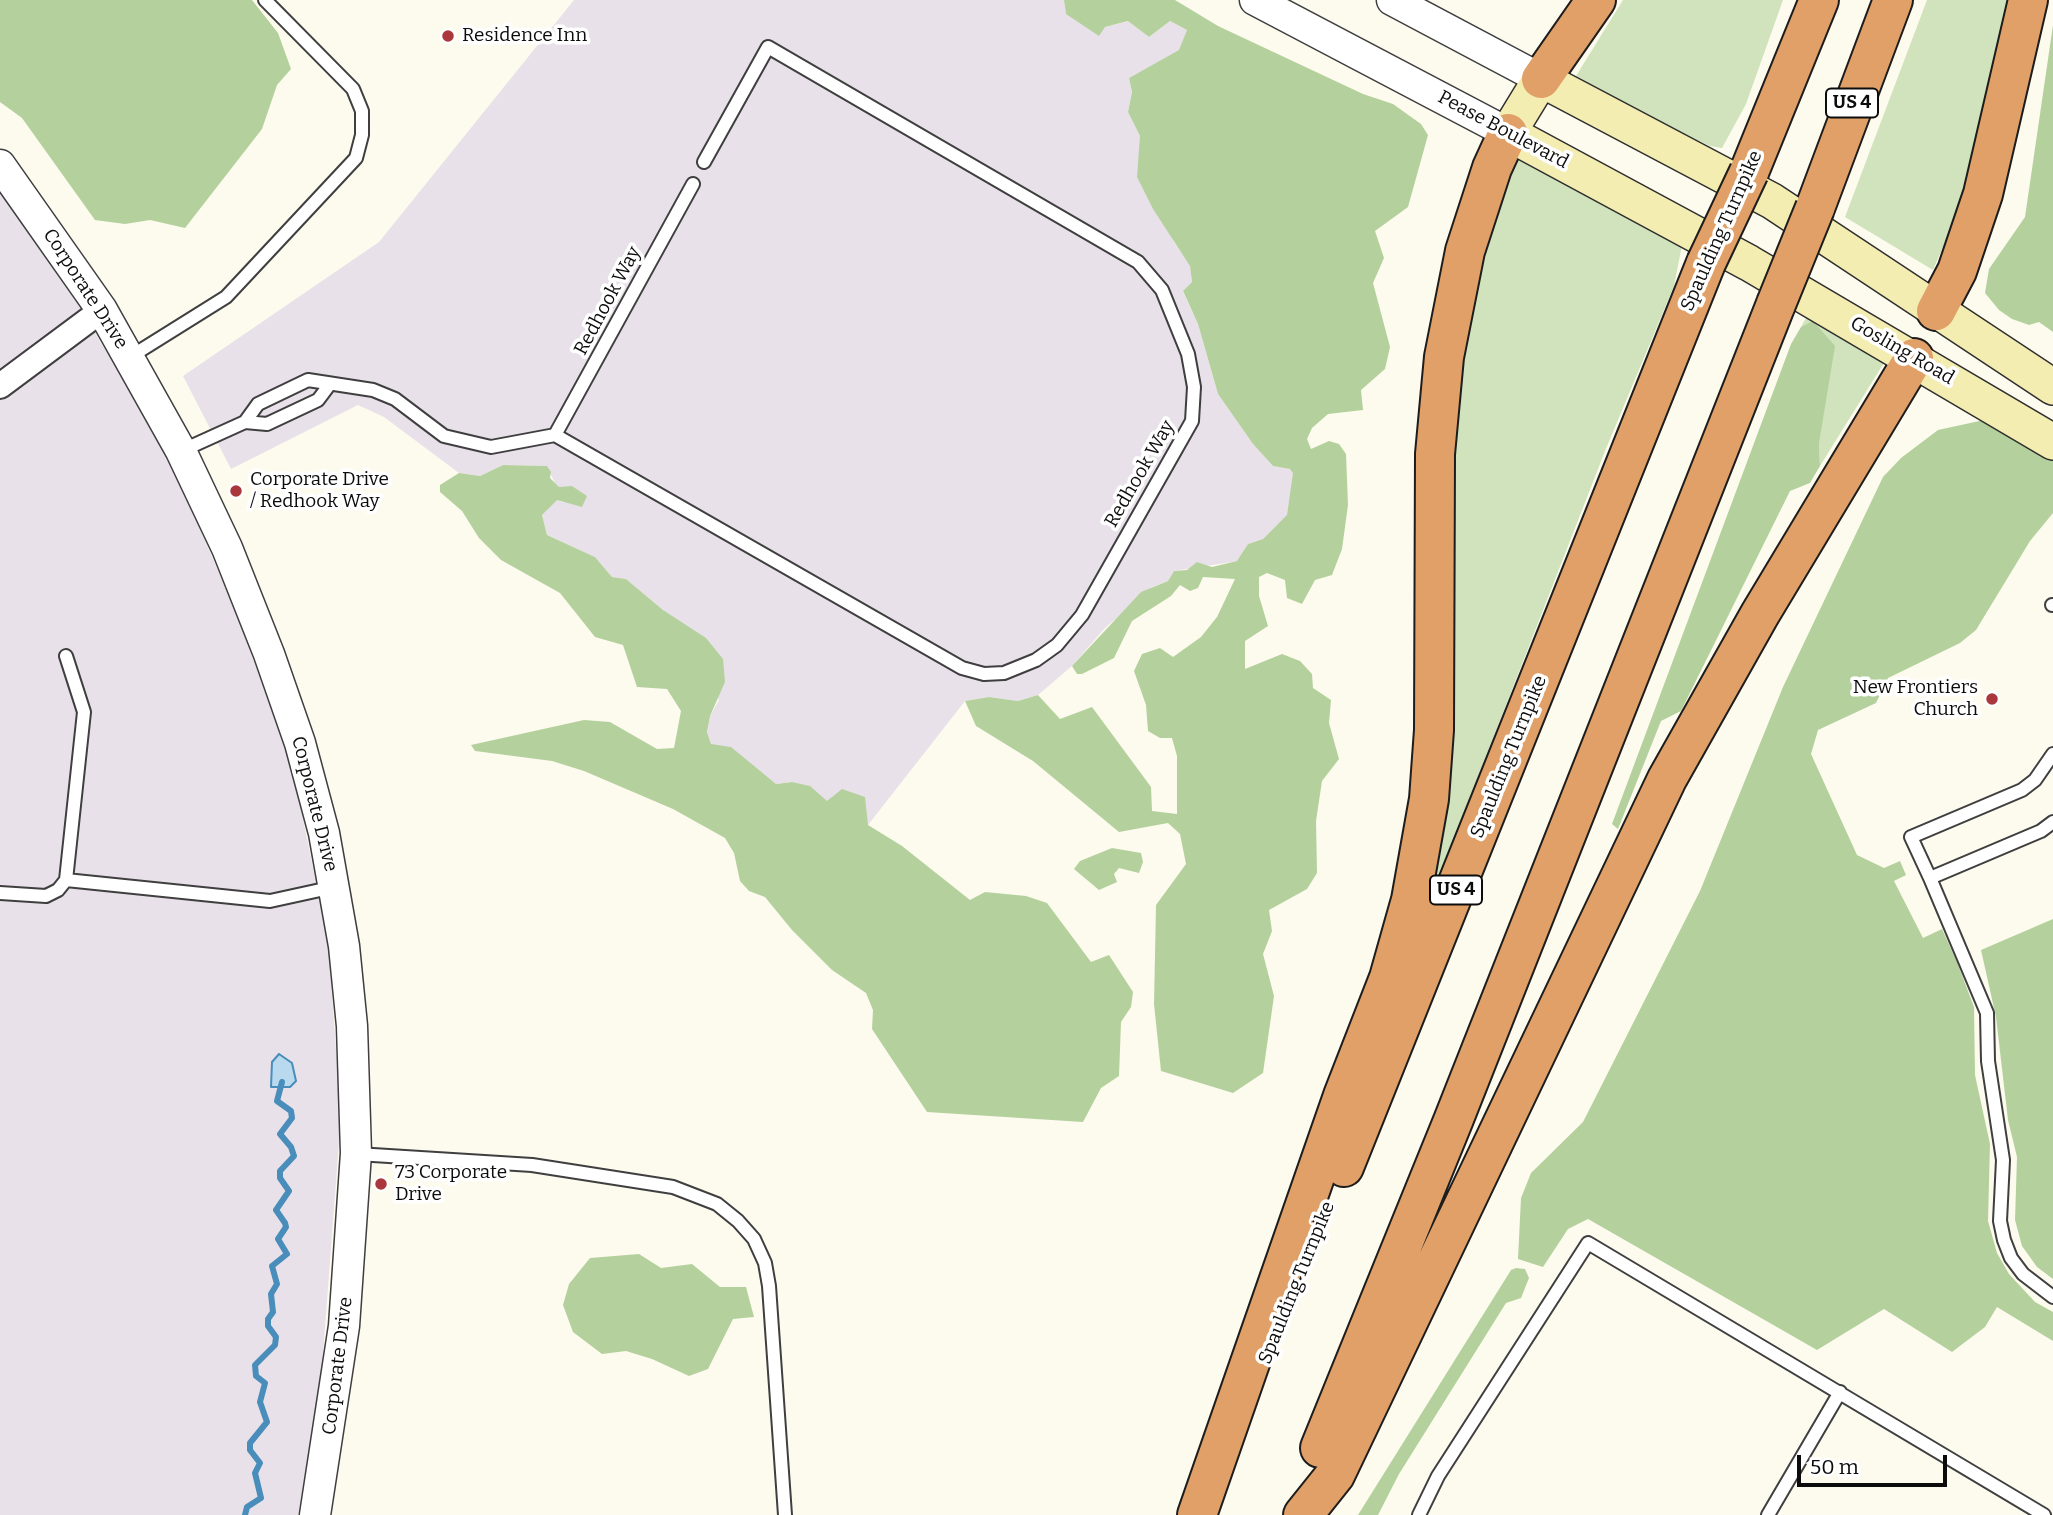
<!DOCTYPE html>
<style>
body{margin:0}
#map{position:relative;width:2053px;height:1515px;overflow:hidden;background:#fdfaee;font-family:Bitter,serif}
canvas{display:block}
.scale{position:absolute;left:1797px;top:1455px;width:150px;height:32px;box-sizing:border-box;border:4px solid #0c0c0c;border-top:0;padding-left:9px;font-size:21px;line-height:24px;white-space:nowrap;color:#0c0c0c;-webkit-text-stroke:5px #fff;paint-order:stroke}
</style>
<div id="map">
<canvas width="2053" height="1515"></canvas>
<div class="scale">50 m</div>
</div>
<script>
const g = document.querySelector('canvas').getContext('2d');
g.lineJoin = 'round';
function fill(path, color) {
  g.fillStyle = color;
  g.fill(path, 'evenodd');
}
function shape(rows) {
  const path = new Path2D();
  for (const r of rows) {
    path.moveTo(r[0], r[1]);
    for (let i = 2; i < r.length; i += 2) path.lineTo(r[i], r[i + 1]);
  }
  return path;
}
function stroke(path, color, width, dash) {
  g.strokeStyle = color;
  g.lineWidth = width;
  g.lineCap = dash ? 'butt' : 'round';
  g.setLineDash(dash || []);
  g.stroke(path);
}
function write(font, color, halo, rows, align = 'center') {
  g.font = font + ' Bitter,serif';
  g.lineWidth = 7;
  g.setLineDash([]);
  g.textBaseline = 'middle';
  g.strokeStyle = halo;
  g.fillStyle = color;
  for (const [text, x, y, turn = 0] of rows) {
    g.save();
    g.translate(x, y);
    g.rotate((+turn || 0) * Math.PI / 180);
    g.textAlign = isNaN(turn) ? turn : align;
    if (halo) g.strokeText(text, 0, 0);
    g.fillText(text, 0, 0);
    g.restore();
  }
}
const industrial = shape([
 [574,0,1064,0,1066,14,1105,27,1129,21,1149,37,1170,21,1187,30,1180,50,1129,78,1132,92,1128,112,1140,136,1140,147,1174,242,1190,265,1192,282,1183,292,1198,324,1218,394,1253,444,1273,466,1291,469,1294,473,1287,516,1263,539,1248,544,1238,561,1174,571,1168,581,1152,587,1104,629,1072,666,1038,695,1018,701,989,697,965,701,868,825,792,782,776,784,711,744,707,732,710,716,719,700,663,610,626,579,612,577,595,557,547,535,542,515,557,499,564,503,547,466,503,465,480,476,459,473,384,417,358,405,231,469,183,376,379,242],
 [0,188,78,297,100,342,139,401,188,500,240,623,293,770,328,941,341,1116,321,1380,298,1515,0,1515]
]);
const green = shape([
 [1623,0,1783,0,1746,104,1722,148,1710,146,1657,121,1576,76],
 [1927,0,2009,0,1961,205,1933,270,1845,217],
 [1519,156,1682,245,1674,286,1605,451,1418,931,1461,328,1514,160],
 [1811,309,1887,358,1820,466,1819,443,1801,327]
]);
const forest = shape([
 [0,0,252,0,278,33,291,69,277,85,262,129,185,228,150,220,125,224,95,220,22,118,0,102],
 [1064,0,1175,0,1218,26,1363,94,1393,104,1421,124,1428,135,1408,207,1375,231,1384,258,1373,283,1390,347,1385,369,1361,390,1363,410,1328,414,1312,428,1307,439,1311,449,1329,441,1339,444,1346,454,1348,505,1342,549,1332,575,1315,580,1302,604,1287,598,1285,580,1267,573,1259,577,1259,596,1268,626,1245,641,1245,669,1282,654,1300,661,1312,674,1313,688,1331,700,1329,723,1339,759,1322,781,1316,821,1317,873,1307,889,1269,910,1272,931,1263,954,1274,996,1263,1073,1233,1093,1161,1071,1154,1004,1156,905,1186,864,1180,834,1168,823,1119,832,1033,761,976,726,965,701,989,697,1018,701,1038,695,1060,719,1092,707,1151,787,1152,811,1177,814,1177,756,1172,738,1160,738,1148,731,1146,705,1134,671,1142,654,1160,648,1173,657,1201,637,1217,617,1235,579,1203,577,1198,588,1190,591,1180,585,1171,596,1132,621,1114,658,1082,674,1077,674,1072,666,1141,592,1168,581,1174,571,1187,570,1197,562,1212,567,1237,561,1248,544,1263,539,1287,515,1293,473,1290,469,1273,466,1253,444,1218,394,1198,324,1183,291,1192,282,1190,266,1153,209,1137,177,1140,136,1128,112,1132,92,1129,78,1179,50,1187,30,1170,21,1149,37,1128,21,1105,27,1099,36,1066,14],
 [2053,25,2053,332,2039,322,2029,325,2012,319,1999,310,1985,293,1989,269,2025,217],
 [1813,321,1835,346,1819,443,1820,466,1810,483,1790,491,1681,711,1661,721,1618,829,1612,824,1791,344,1801,327],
 [1984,420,2053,457,2053,513,2030,541,1976,630,1960,643,1888,678,1876,703,1818,730,1811,754,1857,855,1884,868,1900,861,1906,875,1894,881,1923,938,1942,929,1957,962,1974,1007,1975,1075,1990,1144,1988,1221,1997,1253,2009,1274,2035,1302,2053,1312,2053,1341,1997,1307,1985,1327,1952,1352,1884,1309,1817,1350,1588,1219,1568,1229,1543,1267,1518,1259,1521,1198,1531,1173,1583,1122,1700,891,1783,687,1883,477,1901,458,1938,430],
 [503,465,547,466,551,472,550,478,559,487,572,486,587,496,582,507,557,500,542,515,547,535,595,557,612,577,626,579,663,610,706,638,723,659,725,682,710,716,707,732,711,744,731,747,776,784,792,782,810,786,827,801,842,789,865,797,868,825,902,846,970,900,985,892,1026,896,1047,903,1091,962,1109,955,1133,992,1131,1007,1121,1022,1119,1076,1101,1088,1083,1122,927,1112,872,1029,873,1010,866,993,832,970,792,930,765,897,749,891,740,881,734,853,725,838,673,809,584,771,552,761,475,751,471,745,584,720,610,722,657,749,674,748,681,711,667,689,637,687,623,645,595,637,560,593,501,560,479,538,462,511,440,492,440,485,459,473,480,476],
 [1112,848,1141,853,1143,862,1139,873,1119,868,1114,874,1117,882,1099,890,1074,869,1080,861],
 [2053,919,2053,1279,2037,1267,2022,1246,2015,1220,2017,1157,2008,1120,1996,1017,1981,950],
 [639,1254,661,1268,692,1264,720,1287,746,1287,754,1317,733,1319,708,1369,689,1376,652,1359,626,1351,602,1354,573,1332,563,1305,569,1284,590,1258],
 [1516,1268,1525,1269,1529,1278,1521,1298,1506,1303,1399,1474,1378,1515,1358,1515,1511,1270]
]);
const water = shape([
 [279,1054,292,1063,296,1081,290,1087,271,1087,272,1062,279,1054]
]);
const stream = shape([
 [245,1515,247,1507,261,1498,255,1473,260,1463,250,1450,250,1443,267,1422,260,1402,265,1383,256,1376,255,1365,275,1345,276,1337,268,1326,268,1319,273,1312,271,1294,277,1284,272,1266,287,1254,278,1239,286,1227,285,1223,276,1210,289,1191,280,1178,280,1171,294,1156,291,1147,280,1134,292,1118,291,1111,277,1101,282,1082]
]);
const service = shape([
 [130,357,226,297,356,158,362,135,362,111,353,89,265,0],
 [245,422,267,424,318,400,330,384],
 [555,435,693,184],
 [181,451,245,422,258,404,308,380,373,390,395,399,444,436,491,447,555,435,962,668,984,674,1004,673,1036,660,1057,645,1082,615,1192,421,1194,387,1188,354,1162,290,1138,262,768,47,704,162],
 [2052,605,2053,605],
 [2053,822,2041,831,1930,878,1987,1013,1988,1061,2003,1160,2000,1221,2004,1240,2011,1258,2023,1274,2053,1297],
 [1930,878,1911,837,2022,790,2035,780,2053,754],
 [66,880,270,901,334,887],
 [0,893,46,896,58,890,66,880,84,712,66,656],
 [357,1154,532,1165,673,1187,717,1204,738,1221,754,1239,765,1263,769,1286,785,1515],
 [1419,1515,1438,1476,1588,1243,2044,1515],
 [1768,1515,1840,1392]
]);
const minor = shape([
 [0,386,102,310]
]);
const tertiary = shape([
 [1255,0,1508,133],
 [1392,0,1541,79],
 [0,165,102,310,181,451,227,548,269,654,300,743,324,833,344,946,352,1026,356,1153,344,1326,315,1515]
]);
const secondary = shape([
 [2053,387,1772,201,1541,79,1508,133,1749,263,2053,442]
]);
const motorway = shape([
 [1541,79,1596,0],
 [1749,172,1819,0],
 [1815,208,1893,0],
 [1936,311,1957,271,1983,194,2028,0],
 [1344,1167,1706,263],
 [1320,1448,1453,1121,1776,304],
 [1197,1515,1343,1096,1389,978,1411,900,1429,799,1434,730,1435,454,1444,357,1465,251,1492,168,1508,133],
 [1303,1515,1335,1475,1667,779,1760,614,1914,358]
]);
const motorwayBridge = shape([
 [1706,263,1749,172],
 [1776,304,1815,208]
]);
const markers = [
 [448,36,7,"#aa373b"],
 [236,491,7,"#aa373b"],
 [1992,699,7,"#aa373b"],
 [381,1184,7,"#aa373b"]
];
const shields = [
 [1852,103,52],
 [1456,890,52]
];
const shieldNames = [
 ["US 4",1852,103],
 ["US 4",1456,890]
];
const poiNames = [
 ["Residence Inn",462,36],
 ["Corporate Drive",250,480],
 ["/ Redhook Way",250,502],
 ["New Frontiers",1978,688,"right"],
 ["Church",1978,710,"right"],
 ["73 Corporate",395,1173],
 ["Drive",395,1195]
];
const streetNames = [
 ["Pease Boulevard",1503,130,28],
 ["Spaulding Turnpike",1722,231,-66],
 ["Corporate Drive",85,289,57],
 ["Redhook Way",608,301,-62],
 ["Gosling Road",1902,351,30],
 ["Redhook Way",1140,474,-60],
 ["Spaulding Turnpike",1509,757,-68],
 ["Corporate Drive",314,804,76],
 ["Spaulding Turnpike",1297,1283,-68],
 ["Corporate Drive",338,1366,-83]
];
fill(industrial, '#e9e1ea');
fill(green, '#d0e3bc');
fill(forest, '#b4d19d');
fill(water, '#b9d9ee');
stroke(water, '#498dbb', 2);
stroke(stream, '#498dbb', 6);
stroke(service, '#3f3f3f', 16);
stroke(minor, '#3f3f3f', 28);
stroke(tertiary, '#3f3f3f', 33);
stroke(secondary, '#2e2e2e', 38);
stroke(motorway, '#1d1d1d', 42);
stroke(service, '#fff', 12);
stroke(minor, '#fff', 24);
stroke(tertiary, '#fff', 30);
stroke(secondary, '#f4edb1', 35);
stroke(motorway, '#e1a067', 38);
stroke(motorwayBridge, '#1d1d1d', 42, []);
stroke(motorwayBridge, '#e1a067', 38);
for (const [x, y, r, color] of markers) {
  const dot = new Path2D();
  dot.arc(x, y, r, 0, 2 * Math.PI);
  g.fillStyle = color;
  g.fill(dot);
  stroke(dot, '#fff', 2.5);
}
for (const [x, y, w] of shields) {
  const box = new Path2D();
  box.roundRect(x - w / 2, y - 14.5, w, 29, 5);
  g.fillStyle = '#fff';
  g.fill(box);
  stroke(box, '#0c0c0c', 2);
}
write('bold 18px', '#0c0c0c', null, shieldNames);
write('19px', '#0c0c0c', '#fff', poiNames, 'left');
write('19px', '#0c0c0c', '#fff', streetNames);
</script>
